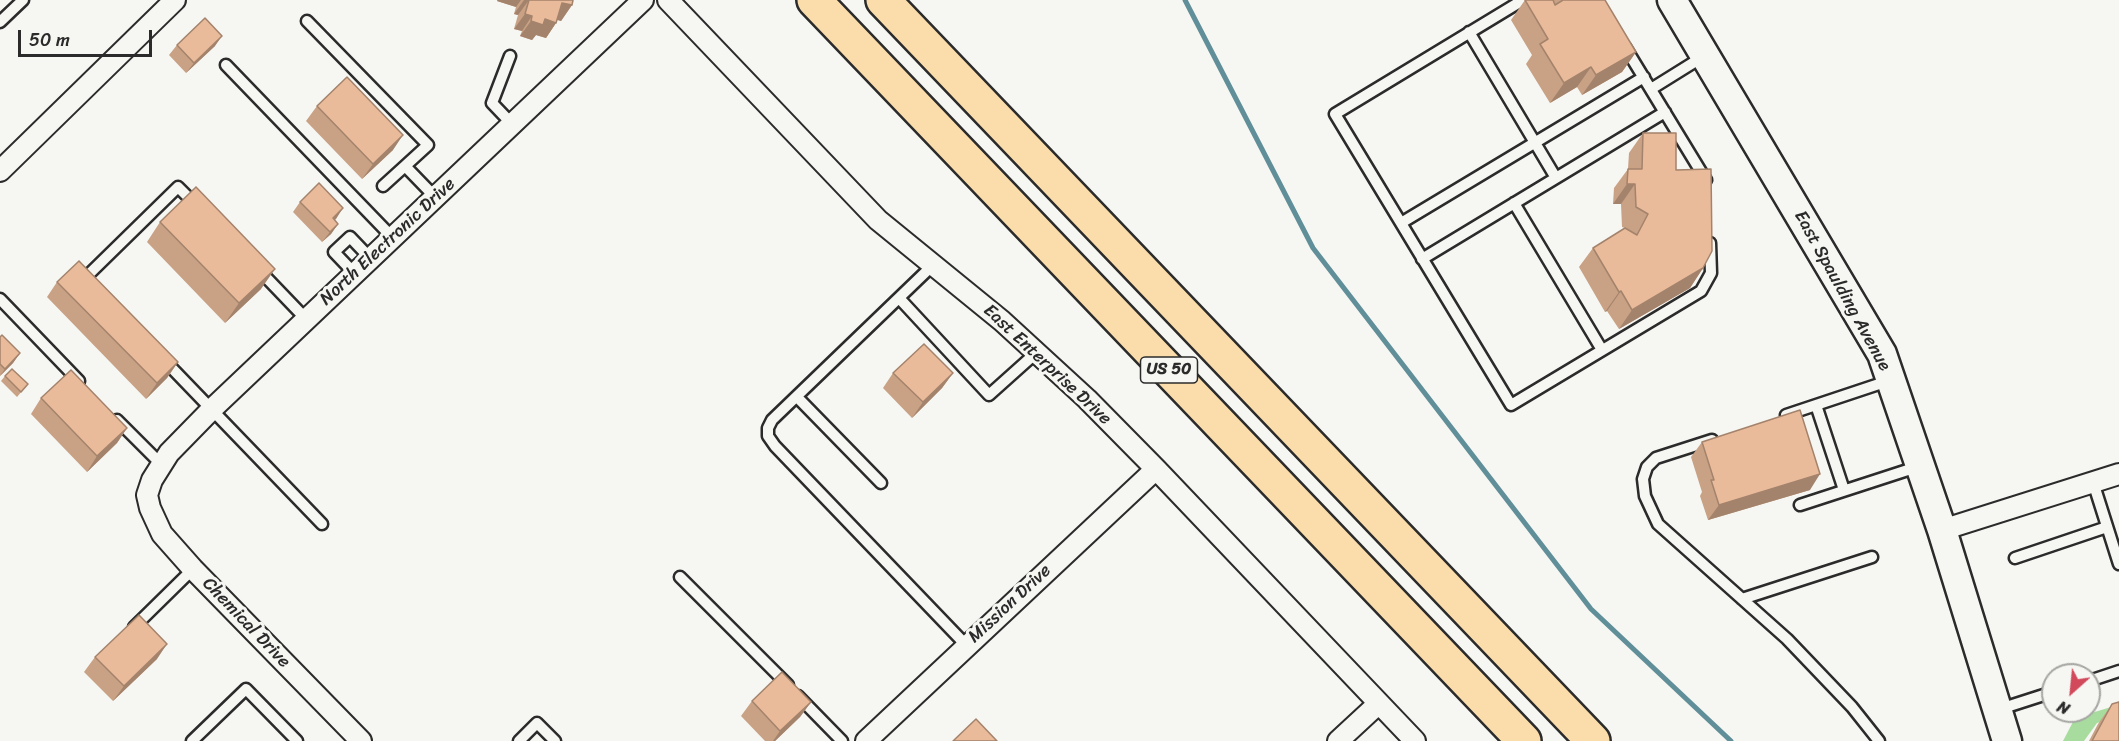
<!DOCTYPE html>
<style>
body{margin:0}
#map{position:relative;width:2119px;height:741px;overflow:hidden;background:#f6f6f2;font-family:Sriracha,sans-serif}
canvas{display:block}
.north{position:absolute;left:2041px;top:663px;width:60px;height:60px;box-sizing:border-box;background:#f6f6f2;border:2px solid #a5a5a2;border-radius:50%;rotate:207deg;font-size:16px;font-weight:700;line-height:24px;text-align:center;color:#2b2b2b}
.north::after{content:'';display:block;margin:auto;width:21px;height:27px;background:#d1495b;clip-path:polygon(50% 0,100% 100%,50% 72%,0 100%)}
.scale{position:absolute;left:18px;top:30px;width:134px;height:27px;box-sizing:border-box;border:3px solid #2b2b2b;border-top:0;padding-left:8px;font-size:18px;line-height:21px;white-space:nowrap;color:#2b2b2b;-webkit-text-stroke:4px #f6f6f2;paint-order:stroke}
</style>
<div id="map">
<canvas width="2119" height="741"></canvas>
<div class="north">N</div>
<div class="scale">50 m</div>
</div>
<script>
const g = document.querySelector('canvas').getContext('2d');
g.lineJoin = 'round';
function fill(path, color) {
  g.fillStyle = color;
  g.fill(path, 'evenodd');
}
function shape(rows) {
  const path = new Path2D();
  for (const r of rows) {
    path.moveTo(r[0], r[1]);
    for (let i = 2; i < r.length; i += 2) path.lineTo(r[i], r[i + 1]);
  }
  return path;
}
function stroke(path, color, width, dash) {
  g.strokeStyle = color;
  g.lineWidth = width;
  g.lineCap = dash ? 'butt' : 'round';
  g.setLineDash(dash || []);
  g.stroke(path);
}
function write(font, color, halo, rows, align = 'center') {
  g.font = font + ' Sriracha,sans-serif';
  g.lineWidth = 6;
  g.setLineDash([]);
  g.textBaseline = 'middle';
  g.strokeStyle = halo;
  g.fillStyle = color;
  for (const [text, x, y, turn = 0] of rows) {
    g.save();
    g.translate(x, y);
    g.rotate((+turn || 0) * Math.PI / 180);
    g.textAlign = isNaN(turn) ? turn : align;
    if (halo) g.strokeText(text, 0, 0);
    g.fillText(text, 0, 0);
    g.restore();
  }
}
const green = shape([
 [2111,707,2115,718,2097,723,2084,741,2063,741,2075,718]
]);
const stream = shape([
 [1185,0,1313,248,1591,609,1731,741]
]);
const lane = shape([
 [1523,0,1335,114,1511,405,1701,291,1711,273,1710,243],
 [307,21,428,145,405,166],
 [0,22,23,0],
 [1469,32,1556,178],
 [1625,47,1706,180],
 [510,56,492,103,513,125],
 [226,65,393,238],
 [1651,89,1704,56],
 [383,186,405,166,436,198],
 [1514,203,1602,350],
 [1401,223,1644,77],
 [1422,259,1665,112],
 [933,265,772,420,768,428,768,436,775,446,966,645],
 [259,270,306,319],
 [355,274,334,252,350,237,371,259],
 [88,282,84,279,178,187,196,205],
 [899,298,989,395,1037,352],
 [0,299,79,381],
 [164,360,322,524],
 [797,397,881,483],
 [1816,405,1844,490],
 [1786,415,1891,380],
 [117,420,161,464],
 [1712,440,1656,458,1647,467,1643,479,1645,496,1658,524,1787,639,1852,707,1879,741],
 [2093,482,2119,564],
 [1800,505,1920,466],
 [2015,558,2107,527],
 [680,577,788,685],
 [1742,599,1872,557],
 [134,627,193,569],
 [2089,681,2119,671],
 [798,696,842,741],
 [1997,710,2053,692],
 [192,741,246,689,297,741],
 [519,741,537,723,555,741]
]);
const street = shape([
 [668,0,878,220,1002,321,1087,399,1156,469,1415,741],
 [0,171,175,0],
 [1942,530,2119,474],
 [361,741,193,569,162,534,150,508,147,495,152,480,169,453,212,409,643,0],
 [866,741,1156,469],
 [1338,741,1378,704]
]);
const secondary = shape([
 [1672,0,1882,354,1942,530,2007,741]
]);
const highway = shape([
 [814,0,1524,741],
 [883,0,1593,741]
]);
const wall = shape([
 [497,0,573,0,572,5,561,21,557,20,556,23,546,38,536,35,532,40,520,36,522,31,514,29,518,15,514,14,516,7,497,1],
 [1525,0,1605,0,1636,52,1622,72,1582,95,1577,87,1550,103,1526,64,1532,55,1511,20],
 [177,45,215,46,186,73,169,55],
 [317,106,393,150,362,179,306,121],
 [1643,133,1676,170,1703,268,1690,288,1619,329,1607,311,1605,312,1579,267,1593,248,1625,228,1622,227,1621,204,1613,204,1614,188,1628,169,1629,153],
 [300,202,334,220,338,224,331,234,322,242,293,212],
 [160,222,261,289,225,323,147,242],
 [57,282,178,362,167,378,146,399,47,297],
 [0,337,20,353,13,363,0,376],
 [893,373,953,373,942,388,912,418,883,388],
 [5,376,28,384,17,397,1,381],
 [41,398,127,428,117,443,87,472,31,414],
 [1702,442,1810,490,1708,520,1700,496,1702,492,1691,457],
 [95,657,157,659,113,701,84,672],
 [752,701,811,702,800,717,775,741,765,741,741,716],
 [2112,704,2119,741,2089,741,2098,724]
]);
const shadedWall = shape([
 [498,0,521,0,516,7,497,1],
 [524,0,529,0,518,15,514,14],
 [562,3,572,5,561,21,552,18],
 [525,14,532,16,522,31,514,29],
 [545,19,556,23,546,38,536,35,532,40,520,36,531,21],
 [222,36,215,46,186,73,194,63],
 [1636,52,1622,72,1582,95,1596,75],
 [1591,67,1577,87,1550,103,1564,83],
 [403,135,393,150,362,179,373,164],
 [1627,184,1635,184,1621,204,1613,204],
 [343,208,336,219,325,228,333,218],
 [338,224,331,234,322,242,330,232],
 [1703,268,1690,288,1619,329,1632,310],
 [275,269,261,289,225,323,239,303],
 [1621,291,1607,311,1605,312,1619,292],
 [20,353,13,363,0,376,5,369],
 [178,362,167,378,146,399,157,383],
 [953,373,942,388,912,418,923,402],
 [127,428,117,443,87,472,97,456],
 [1820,474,1810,490,1708,520,1719,505],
 [167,644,157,659,113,701,124,686],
 [811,702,800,717,775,741,773,741,780,731]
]);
const building = shape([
 [528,0,573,0,572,5,562,3,556,23,545,19,543,25,531,21,532,16,525,14,529,0,528,0],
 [1525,0,1553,0,1555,5,1563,0,1605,0,1636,52,1596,75,1591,67,1564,83,1540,44,1548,39,1525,0],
 [205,18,222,36,194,63,177,45,205,18],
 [347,77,403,135,373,164,317,106,347,77],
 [1643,133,1676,133,1676,170,1711,169,1712,251,1703,268,1632,310,1621,291,1619,292,1593,248,1625,228,1637,235,1648,214,1636,207,1635,184,1627,184,1628,169,1642,169,1643,133],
 [319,183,343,208,333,218,338,224,330,232,300,202,319,183],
 [196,187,275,269,239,303,160,222,196,187],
 [79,261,178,362,157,383,57,282,79,261],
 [2,335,20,353,5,369,0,364,0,337,2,335],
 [924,344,953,373,923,402,893,373,924,344],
 [12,369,28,384,21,392,5,376,12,369],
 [71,370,127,428,97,456,41,398,71,370],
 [1800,410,1820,474,1719,505,1711,480,1714,480,1702,442,1800,410],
 [139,615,167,644,124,686,95,657,139,615],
 [782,672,811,702,780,731,752,701,782,672],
 [2119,702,2119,741,2092,741,2112,704,2119,702],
 [976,719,997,741,953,741,976,719]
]);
const shields = [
 [1169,370,57]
];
const shieldNames = [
 ["US 50",1169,370]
];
const streetNames = [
 ["North Electronic Drive",388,242,-43],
 ["East Spaulding Avenue",1842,291,61],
 ["East Enterprise Drive",1047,365,43],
 ["Mission Drive",1010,604,-43],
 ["Chemical Drive",246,623,46]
];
fill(green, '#a8dc9f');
stroke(stream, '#608f99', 5);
stroke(lane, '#2b2b2b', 15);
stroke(street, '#2b2b2b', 24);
stroke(secondary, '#2b2b2b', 33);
stroke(highway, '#2b2b2b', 38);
stroke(lane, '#f6f6f2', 10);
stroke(street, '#f6f6f2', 20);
stroke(secondary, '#f6f6f2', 28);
stroke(highway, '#fbddab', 33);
fill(wall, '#c9a184');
fill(shadedWall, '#a4836c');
fill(building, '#eabb9a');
stroke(building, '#a4836c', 1.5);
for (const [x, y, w] of shields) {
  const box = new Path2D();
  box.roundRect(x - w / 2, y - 13, w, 26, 4.5);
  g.fillStyle = '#f6f6f2';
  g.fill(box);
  stroke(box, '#2b2b2b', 1.5);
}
write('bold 16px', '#2b2b2b', null, shieldNames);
write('18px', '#2b2b2b', '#f6f6f2', streetNames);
</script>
